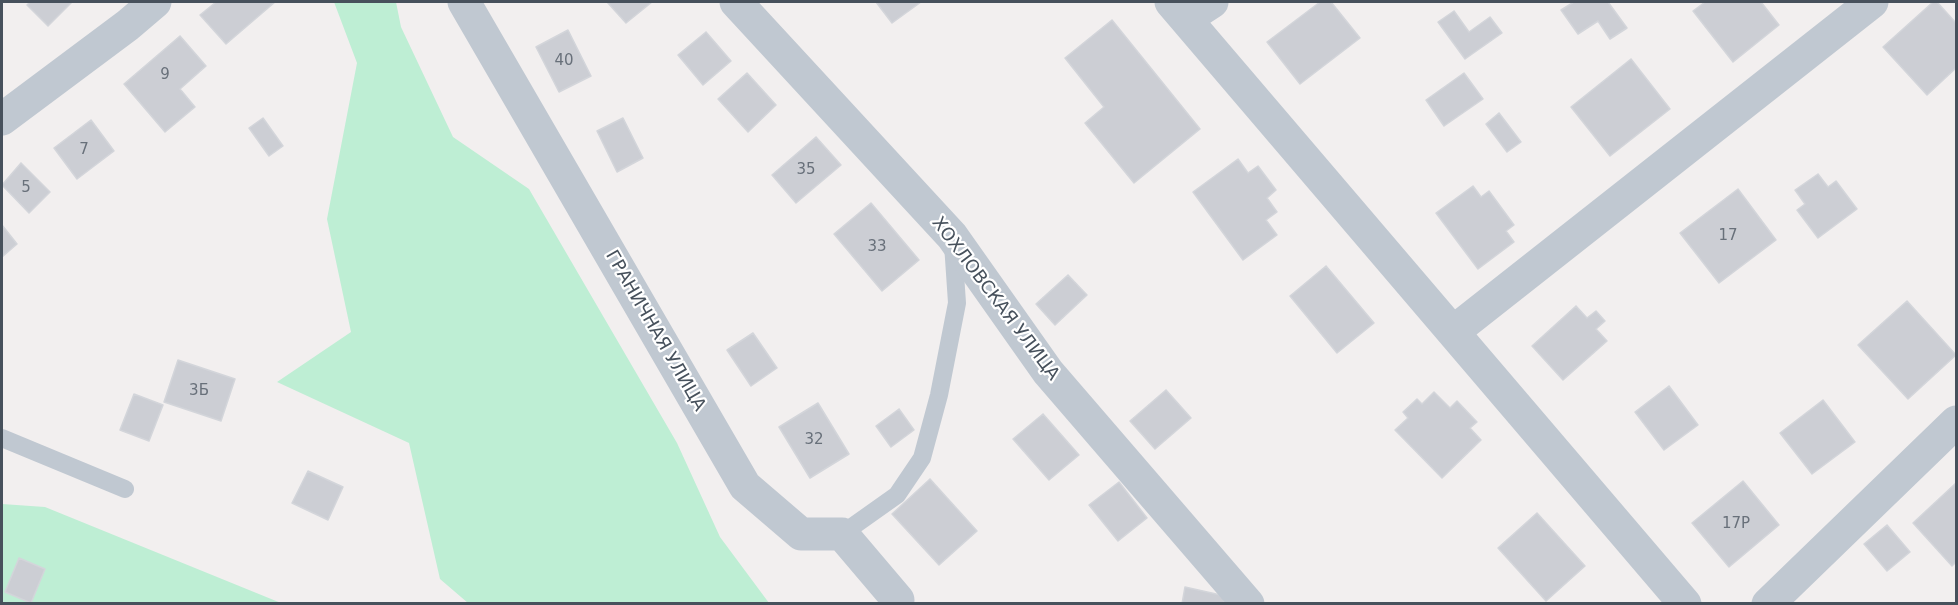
<!DOCTYPE html>
<meta charset="utf-8">
<style>
body{margin:0}
#map{position:relative;width:1958px;height:605px;overflow:hidden;background:#f2efef;font-family:"DejaVu Sans",sans-serif}
canvas{display:block}
.frame{position:absolute;inset:0;border:3px solid #47515c;pointer-events:none}
</style>
<div id="map">
<canvas width="1958" height="605"></canvas>
<div class="frame"></div>
</div>
<script>
const g = document.querySelector('canvas').getContext('2d');
g.lineJoin = 'round';
function fill(path, color) {
  g.fillStyle = color;
  g.fill(path, 'evenodd');
}
function shape(rows) {
  const path = new Path2D();
  for (const r of rows) {
    path.moveTo(r[0], r[1]);
    for (let i = 2; i < r.length; i += 2) path.lineTo(r[i], r[i + 1]);
  }
  return path;
}
function stroke(path, color, width, dash) {
  g.strokeStyle = color;
  g.lineWidth = width;
  g.lineCap = dash ? 'butt' : 'round';
  g.setLineDash(dash || []);
  g.stroke(path);
}
function write(font, color, halo, rows, align = 'center') {
  g.font = font + ' "DejaVu Sans",sans-serif';
  g.lineWidth = 4.5;
  g.setLineDash([]);
  g.textBaseline = 'middle';
  g.strokeStyle = halo;
  g.fillStyle = color;
  for (const [text, x, y, turn = 0] of rows) {
    g.save();
    g.translate(x, y);
    g.rotate((+turn || 0) * Math.PI / 180);
    g.textAlign = isNaN(turn) ? turn : align;
    if (halo) g.strokeText(text, 0, 0);
    g.fillText(text, 0, 0);
    g.restore();
  }
}
const green = shape([
 [334,2,396,2,401,27,453,137,529,189,677,443,720,537,769,603,468,603,440,579,409,443,277,382,351,332,327,219,357,63],
 [2,504,45,507,281,603,2,603]
]);
const building = shape([
 [30,2,72,2,48,26,27,5,30,2],
 [216,2,275,2,226,44,200,15,216,2],
 [607,2,652,2,626,23,607,2],
 [876,2,921,2,892,23,876,2],
 [1320,2,1331,2,1360,38,1300,84,1267,42,1320,2],
 [1574,2,1608,2,1627,28,1610,39,1598,21,1578,34,1561,10,1574,2],
 [1705,2,1761,2,1779,25,1733,62,1693,11,1705,2],
 [1933,2,1937,2,1956,23,1956,68,1927,95,1883,47,1933,2],
 [1454,11,1469,32,1490,17,1502,33,1465,59,1438,22,1454,11],
 [1112,20,1200,129,1134,183,1085,123,1104,107,1065,58,1112,20],
 [568,30,591,76,559,92,536,47,568,30],
 [706,32,731,61,703,85,678,55,706,32],
 [180,36,206,66,180,89,195,107,165,132,124,84,180,36],
 [1631,59,1670,109,1610,156,1571,107,1631,59],
 [747,73,776,105,748,132,718,99,747,73],
 [1464,73,1483,99,1444,126,1426,100,1464,73],
 [1499,113,1521,142,1507,152,1486,124,1499,113],
 [263,118,283,146,269,156,249,128,263,118],
 [623,118,643,158,617,172,597,131,623,118],
 [91,120,114,151,77,179,54,148,91,120],
 [816,137,841,165,796,203,772,175,816,137],
 [1238,159,1248,173,1258,166,1276,190,1267,198,1277,212,1266,220,1277,235,1243,260,1193,192,1238,159],
 [21,163,50,192,29,213,2,185,21,163],
 [1818,174,1828,187,1836,181,1857,209,1818,238,1797,210,1805,204,1795,190,1818,174],
 [1473,186,1481,197,1489,191,1514,225,1506,231,1514,242,1478,269,1436,213,1473,186],
 [1738,189,1776,240,1719,283,1680,233,1738,189],
 [871,203,919,260,882,291,834,234,871,203],
 [2,225,17,244,2,257,2,225],
 [1326,266,1374,323,1337,353,1290,296,1326,266],
 [1068,275,1087,295,1055,325,1036,304,1068,275],
 [1907,301,1956,355,1908,399,1858,345,1907,301],
 [1576,306,1587,318,1596,311,1605,321,1596,329,1607,341,1563,380,1532,346,1576,306],
 [753,333,777,368,751,386,727,350,753,333],
 [178,360,235,379,221,421,164,402,178,360],
 [1669,386,1698,425,1664,450,1635,412,1669,386],
 [1166,390,1191,418,1155,449,1130,421,1166,390],
 [1434,392,1450,408,1457,401,1477,422,1470,428,1481,440,1442,478,1395,430,1408,418,1403,412,1417,399,1422,404,1434,392],
 [134,394,163,405,149,441,120,430,134,394],
 [1823,400,1855,442,1812,474,1780,433,1823,400],
 [818,403,849,454,810,478,779,427,818,403],
 [899,409,914,430,891,447,876,426,899,409],
 [1043,414,1079,455,1049,480,1013,439,1043,414],
 [308,471,343,487,328,520,292,503,308,471],
 [930,479,977,531,939,565,892,514,930,479],
 [1743,481,1779,525,1729,567,1692,523,1743,481],
 [1119,482,1147,518,1118,541,1089,505,1119,482],
 [1956,483,1956,562,1952,566,1913,523,1956,483],
 [1537,513,1585,566,1546,601,1498,548,1537,513],
 [1887,525,1910,552,1887,571,1864,544,1887,525],
 [19,558,45,569,31,603,5,592,19,558],
 [1185,587,1225,596,1224,604,1182,604,1185,587]
]);
const lane = shape([
 [2,438,125,489],
 [842,534,897,495,922,458,939,395,957,303,953,244]
]);
const street = shape([
 [464,2,745,486,801,534,842,534,898,600],
 [736,2,952,236,1048,372,1248,604],
 [1171,2,1685,604],
 [1186,19,1212,2],
 [2,119,128,25,155,2],
 [1453,332,1872,2],
 [1768,604,1956,422]
]);
const numberNames = [
 ["40",564,61],
 ["9",165,75],
 ["7",84,150],
 ["35",806,170],
 ["5",26,188],
 ["17",1728,236],
 ["33",877,247],
 ["3Б",199,391],
 ["32",814,440],
 ["17Р",1736,524]
];
const streetNames = [
 ["ХОХЛОВСКАЯ УЛИЦА",995,299,53],
 ["ГРАНИЧНАЯ УЛИЦА",655,331,60]
];
fill(green, '#beeed4');
fill(building, '#ccced4');
stroke(building, '#d3d5da', 1.5);
stroke(lane, '#c0c8d1', 18);
stroke(street, '#c0c8d1', 33);
write('15px', '#68707a', null, numberNames);
write('18px', '#47515c', '#fff', streetNames);
</script>
